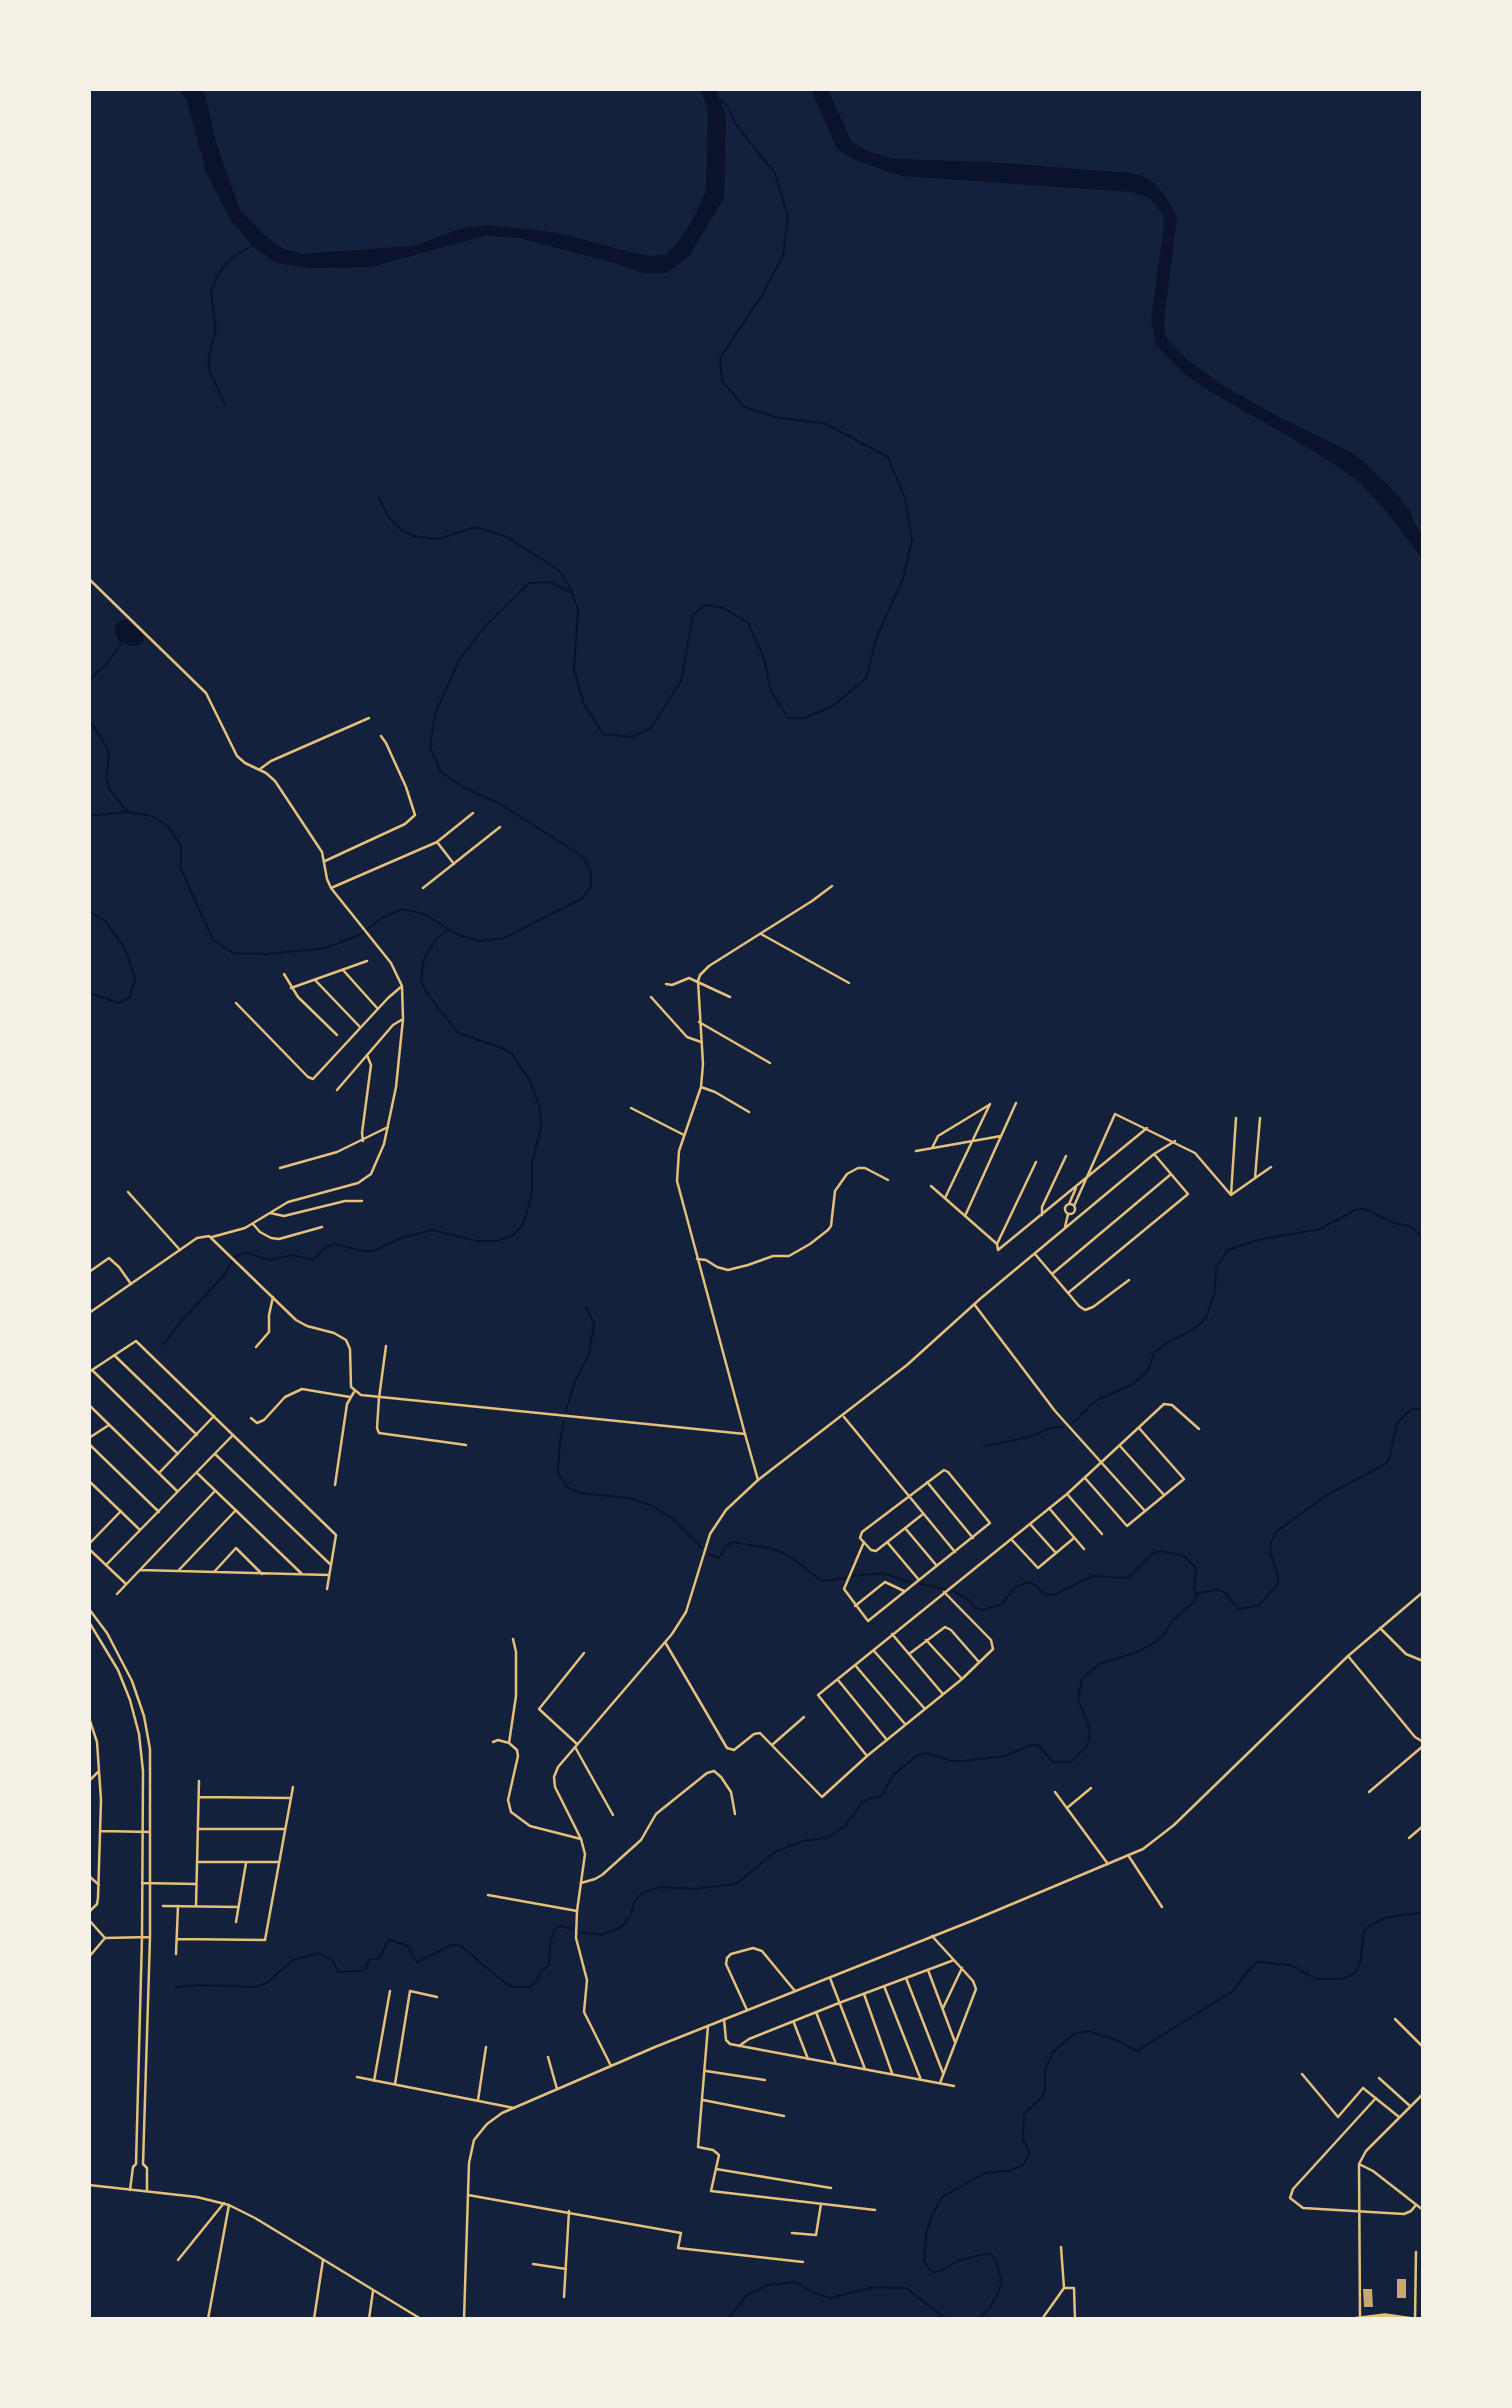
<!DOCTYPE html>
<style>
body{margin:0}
#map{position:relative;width:1512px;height:2408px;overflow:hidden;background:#14213d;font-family:"Zilla Slab",serif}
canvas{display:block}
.frame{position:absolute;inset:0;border:91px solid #f6f1e7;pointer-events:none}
</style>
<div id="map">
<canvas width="1512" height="2408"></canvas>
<div class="frame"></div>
</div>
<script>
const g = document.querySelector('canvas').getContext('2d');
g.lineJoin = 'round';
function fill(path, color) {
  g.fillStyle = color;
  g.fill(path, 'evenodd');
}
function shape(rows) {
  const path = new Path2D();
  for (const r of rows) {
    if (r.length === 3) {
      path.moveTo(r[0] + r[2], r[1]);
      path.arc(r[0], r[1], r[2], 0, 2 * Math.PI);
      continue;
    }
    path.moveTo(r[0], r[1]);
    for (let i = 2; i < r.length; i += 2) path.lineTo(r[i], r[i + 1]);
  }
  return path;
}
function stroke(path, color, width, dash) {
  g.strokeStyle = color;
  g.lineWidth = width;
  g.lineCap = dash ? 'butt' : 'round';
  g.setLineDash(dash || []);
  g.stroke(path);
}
const water = shape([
 [178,89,200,89,206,97,216,143,240,210,263,234,282,248,301,254,414,246,462,228,489,225,559,233,630,252,650,256,666,255,677,243,693,219,706,191,708,109,700,89,715,89,726,115,724,198,689,256,667,273,643,273,614,263,519,238,484,236,371,267,309,268,276,263,252,246,230,219,206,172,187,101],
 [811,89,828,89,851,141,865,150,895,159,990,162,1129,173,1143,176,1154,183,1164,194,1177,216,1164,322,1165,334,1169,342,1189,361,1224,386,1281,418,1353,453,1368,466,1393,490,1410,511,1415,525,1423,535,1423,560,1386,511,1357,480,1317,453,1206,389,1187,376,1156,345,1151,320,1164,224,1163,215,1151,199,1133,192,901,176,855,160,837,149],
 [121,620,127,620,143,634,144,641,140,645,129,646,118,640,114,628]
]);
const stream = shape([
 [225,404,210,372,208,360,216,329,211,292,216,279,224,266,233,257,252,246],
 [379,498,388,516,400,529,413,536,438,539,476,527,507,537,560,571,572,591],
 [89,680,109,661,122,643],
 [89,719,106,746,109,756,106,777,110,790,127,811],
 [89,816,127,812,152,816,168,826,181,846,181,869,213,940,233,953,267,954,326,948,359,935,382,918,402,909,424,914,458,935,480,941,504,938,581,899,591,887,591,872,584,858,560,842,500,804,465,788,441,772,430,747,435,714,459,660,486,625,529,583,550,582,572,593,578,610,574,670,584,704,603,734,632,737,651,728,681,681,693,615,705,605,724,608,748,623,764,658,771,691,788,718,805,718,833,706,866,678,877,636,903,579,912,540,905,498,888,457,824,423,779,418,744,407,722,381,720,358,762,295,783,256,788,217,775,173,756,150,735,123,729,108,721,100],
 [89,911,106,922,125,948,135,978,130,997,119,1003,89,993],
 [235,1257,245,1252,269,1260,292,1255,313,1260,326,1247,334,1244,363,1251,374,1251,401,1238,432,1230,477,1241,496,1241,512,1236,523,1225,532,1193,532,1163,541,1127,540,1108,530,1081,512,1054,505,1049,458,1033,426,992,421,980,424,959,436,939,448,930],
 [163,1345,178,1325,225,1274,233,1260],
 [566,1411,575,1381,589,1354,594,1324,586,1307],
 [564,1422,560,1441,558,1472,567,1487,580,1493,629,1498,650,1505,672,1518,702,1548],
 [1073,1423,1095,1401,1133,1384,1148,1370,1154,1353,1165,1344,1194,1329,1206,1318,1215,1292,1216,1267,1228,1250,1258,1240,1320,1229,1355,1210,1365,1209,1393,1223,1410,1226,1423,1237],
 [984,1446,1030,1437,1050,1428,1063,1427],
 [709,1554,717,1558,720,1556,726,1547,732,1542,769,1548,779,1551,792,1558,819,1579,824,1581,846,1578],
 [853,1576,882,1573,911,1582],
 [920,1584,945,1589],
 [1198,1593,1218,1590,1224,1592,1239,1609,1258,1606,1278,1584,1278,1576,1270,1552,1271,1542,1276,1532,1325,1496,1384,1465,1389,1460,1397,1423,1411,1409,1423,1409],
 [581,1932,601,1935,622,1927,631,1914,634,1902,642,1893,660,1887,695,1889,736,1884,775,1852,802,1841,827,1838,845,1826,862,1803,868,1799,882,1796,893,1775,918,1755,927,1753,952,1761,963,1761,1005,1756,1031,1745,1038,1745,1053,1762,1071,1762,1087,1746,1090,1736,1088,1724,1078,1699,1082,1679,1099,1664,1138,1652,1156,1642,1164,1634,1173,1620,1194,1602,1197,1594,1194,1589,1196,1568,1184,1556,1162,1551,1153,1553,1128,1578,1092,1576,1054,1595,1045,1594,1034,1584,1028,1582,1015,1587,1002,1604,983,1610,975,1608,968,1599,953,1591],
 [176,1987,203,1985,254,1987,265,1984,293,1960,319,1953,333,1961,338,1972,361,1971,366,1968,369,1959,379,1959,389,1939,408,1946,415,1960,418,1962,451,1945,461,1946,505,1983,513,1987,529,1987,536,1982,541,1972,549,1965,550,1943,555,1929,560,1926,572,1929],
 [728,2319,747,2295,768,2285,795,2282,814,2293,830,2298,874,2287,906,2288,946,2319],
 [978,2319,989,2309,997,2295,1002,2282,996,2261,991,2254,980,2255,957,2261,941,2271,932,2272,924,2261,926,2235,932,2216,942,2197,985,2173,1009,2171,1023,2165,1030,2153,1023,2140,1024,2114,1042,2097,1045,2088,1045,2069,1054,2051,1074,2034,1088,2031,1116,2040,1137,2051,1233,1991,1247,1972,1257,1962,1291,1965,1316,1979,1338,1979,1348,1977,1356,1972,1360,1963,1364,1931,1369,1926,1385,1918,1423,1912]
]);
const building = shape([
 [1397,2279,1406,2279,1406,2298,1397,2298],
 [1363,2289,1372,2289,1373,2307,1364,2307]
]);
const minor = shape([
 [89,579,206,693,237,756,245,763,266,773,275,781,322,852,327,879,331,888,391,963,402,986,403,1019,396,1087,384,1144,371,1174,358,1183,288,1202,245,1228,212,1237],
 [260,769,271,761,369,718],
 [437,842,454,864],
 [325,861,405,824,415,815,406,787,386,743,381,736],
 [331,888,437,842,473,813],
 [423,888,500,827],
 [761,934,849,983],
 [343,970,378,1009],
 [284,974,298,997,337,1035],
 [315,980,360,1027],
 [666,984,672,985,689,978,730,997],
 [291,988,367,961],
 [651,997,687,1037,701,1042],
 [236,1003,308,1077,313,1079,388,998,402,986],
 [699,1022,770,1063],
 [701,1087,715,1092,749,1112],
 [337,1090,393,1025,403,1019],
 [631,1108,684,1135],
 [363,1141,362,1133,371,1065,367,1055],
 [932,1148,938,1136,989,1105],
 [916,1151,1001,1136],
 [280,1168,337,1152,388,1127],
 [1255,1178,1260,1118],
 [931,1186,997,1244],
 [128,1192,180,1250],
 [1231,1195,1236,1118],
 [1231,1195,1271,1167],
 [945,1198,990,1104],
 [1069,1204,1076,1188],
 [1070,1209,5],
 [1074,1206,1115,1114,1195,1153,1231,1195],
 [270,1213,284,1216,345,1201,362,1201],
 [1042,1215,1042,1207,1066,1156],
 [965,1216,1016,1103],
 [253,1224,260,1232,271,1238,279,1239,322,1227],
 [1065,1227,1068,1214],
 [998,1250,1147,1128],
 [998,1250,997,1244,1036,1162],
 [1035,1254,1079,1306,1085,1310,1093,1307,1129,1280],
 [697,1259,706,1260,717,1267,728,1270,748,1265,773,1256,789,1256,810,1244,828,1230,831,1226,835,1191,847,1174,858,1168,865,1168,888,1180],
 [89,1272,109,1258,119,1267,131,1284],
 [1052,1274,1170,1175],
 [1068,1293,1188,1194,1154,1154],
 [974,1304,1055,1411,1145,1511],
 [386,1346,379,1398,377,1428,379,1433,466,1445],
 [256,1347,269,1332,269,1315,273,1297],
 [114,1355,197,1435],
 [92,1370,178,1454],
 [89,1372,136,1341,336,1535,327,1589],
 [89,1405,177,1491],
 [844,1417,955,1552],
 [251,1418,257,1423,264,1420,285,1397,302,1389,350,1397],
 [745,1434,677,1181,679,1151,701,1087,703,1064,698,981,700,975,709,966,812,901,832,886],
 [89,1438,109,1425],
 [89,1444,159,1512],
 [1120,1446,1164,1495],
 [215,1454,331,1565],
 [159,1473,214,1416],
 [197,1473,302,1574],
 [1085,1478,1127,1526,1184,1479,1139,1428],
 [758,1480,907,1365,980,1299,1154,1154,1175,1141],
 [89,1481,140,1530],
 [927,1482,973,1538],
 [335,1485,347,1404,354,1392],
 [1067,1494,1102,1534],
 [1049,1508,1084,1549],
 [1030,1524,1056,1553],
 [905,1528,937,1566],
 [1011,1539,1038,1568,1074,1538],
 [864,1542,844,1589,868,1621,990,1523,948,1472,944,1470,862,1532,860,1538,871,1550,876,1551,923,1514],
 [887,1542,919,1580],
 [89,1544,121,1511],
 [89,1549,126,1584],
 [106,1565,233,1435],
 [140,1570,329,1575],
 [178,1571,236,1510],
 [214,1572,236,1548,262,1574],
 [117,1594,215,1491],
 [855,1606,885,1582,904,1591],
 [89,1609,107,1633,132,1681,144,1716,150,1749,150,1937,143,2164,147,2168,147,2191],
 [89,1622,118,1670,130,1700,139,1734,143,1771,142,1937,136,2164,133,2167,130,2190],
 [1380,1628,1406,1654,1423,1661],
 [892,1634,942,1693],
 [926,1640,962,1679],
 [665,1642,727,1748,734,1750,754,1734,760,1733,822,1797,867,1756,962,1679,993,1649,991,1640,944,1592],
 [874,1651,925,1709],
 [909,1654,945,1627,951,1630,979,1662],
 [1348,1656,1415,1737,1423,1742],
 [855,1665,905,1724],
 [838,1680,887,1740],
 [89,1718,97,1742,101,1800,98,1898,97,1904,89,1912],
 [493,1742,498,1740,509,1743,517,1750,518,1756,508,1800,511,1812,530,1826,581,1839],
 [509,1743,516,1696,516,1652,513,1639],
 [577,1744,539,1709,584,1653],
 [772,1745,804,1717],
 [575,1747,613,1815],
 [867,1756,818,1695,1067,1494,1164,1404,1172,1405,1199,1429],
 [89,1781,99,1771],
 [1055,1792,1108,1864],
 [1369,1792,1423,1746],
 [199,1797,290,1798],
 [1067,1808,1091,1788],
 [198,1829,285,1829],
 [101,1831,150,1832],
 [1409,1838,1423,1826],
 [1128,1855,1162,1907],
 [197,1862,278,1862],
 [89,1876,99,1885],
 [142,1883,196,1884],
 [581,1883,595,1879,602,1875,641,1840,656,1814,707,1773,714,1771,721,1777,731,1792,735,1814],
 [488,1895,577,1911],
 [163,1906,238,1907],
 [196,1906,199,1781],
 [89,1920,105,1938],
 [236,1922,246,1863],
 [932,1936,973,1981,976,1989,940,2083],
 [105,1938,150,1937],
 [177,1939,265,1940,293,1787],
 [176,1954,178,1906],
 [89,1957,105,1938],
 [928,1970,955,2042],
 [830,1978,865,2069],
 [906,1978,943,2073],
 [884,1986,921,2080],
 [864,1994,892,2073],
 [943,2008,962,1968],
 [747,2010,726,1964,727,1958,731,1954,753,1948,762,1951,795,1991],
 [816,2012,836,2064],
 [724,2019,726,2040,730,2044,954,2086],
 [1395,2019,1423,2047],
 [794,2023,808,2059],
 [708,2026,698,2147,713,2150,719,2155,711,2191,875,2210],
 [739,2046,749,2039,839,2003,954,1960],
 [548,2057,557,2089],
 [706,2071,765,2080],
 [1302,2074,1338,2117,1363,2088,1399,2117],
 [357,2077,514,2108],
 [1379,2078,1410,2106],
 [374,2081,390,1991],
 [395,2084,410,1991,437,1997],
 [1376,2098,1293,2189,1290,2198,1303,2208,1404,2214,1411,2211,1416,2205],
 [478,2100,486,2047],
 [703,2100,784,2116],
 [1359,2164,1373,2171,1423,2210],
 [716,2169,831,2188],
 [89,2185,197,2197,229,2205,255,2218,421,2319],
 [468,2195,681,2233,678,2248,803,2262],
 [792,2233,816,2235,821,2204],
 [178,2260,224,2203],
 [533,2264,566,2269],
 [1064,2288,1074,2288,1075,2319],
 [564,2297,569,2211],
 [1360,2317,1359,2164,1366,2151,1423,2094],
 [208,2319,229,2205],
 [314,2319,323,2260],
 [369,2319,373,2291],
 [1042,2319,1064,2288,1061,2247],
 [1415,2319,1416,2252]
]);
const tertiary = shape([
 [89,1313,197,1238,209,1236,296,1320,307,1326,334,1333,346,1340,350,1349,351,1387,361,1395,745,1434,758,1480,726,1510,710,1534,686,1612,672,1634,558,1767,554,1777,555,1787,581,1839,585,1854,577,1911,576,1938,587,1980,584,2012,611,2066],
 [464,2319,469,2163,474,2140,487,2124,502,2113,655,2047,974,1920,1143,1849,1174,1825,1348,1656,1423,1592]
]);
const primary = shape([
 [1352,2319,1385,2315,1413,2319]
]);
fill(water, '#0b132b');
stroke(stream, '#0b132b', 2);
fill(building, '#c6a872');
stroke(minor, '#e5c07b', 2.5);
stroke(tertiary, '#e5c07b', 2.5);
stroke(primary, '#e5c07b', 3.5);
</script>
